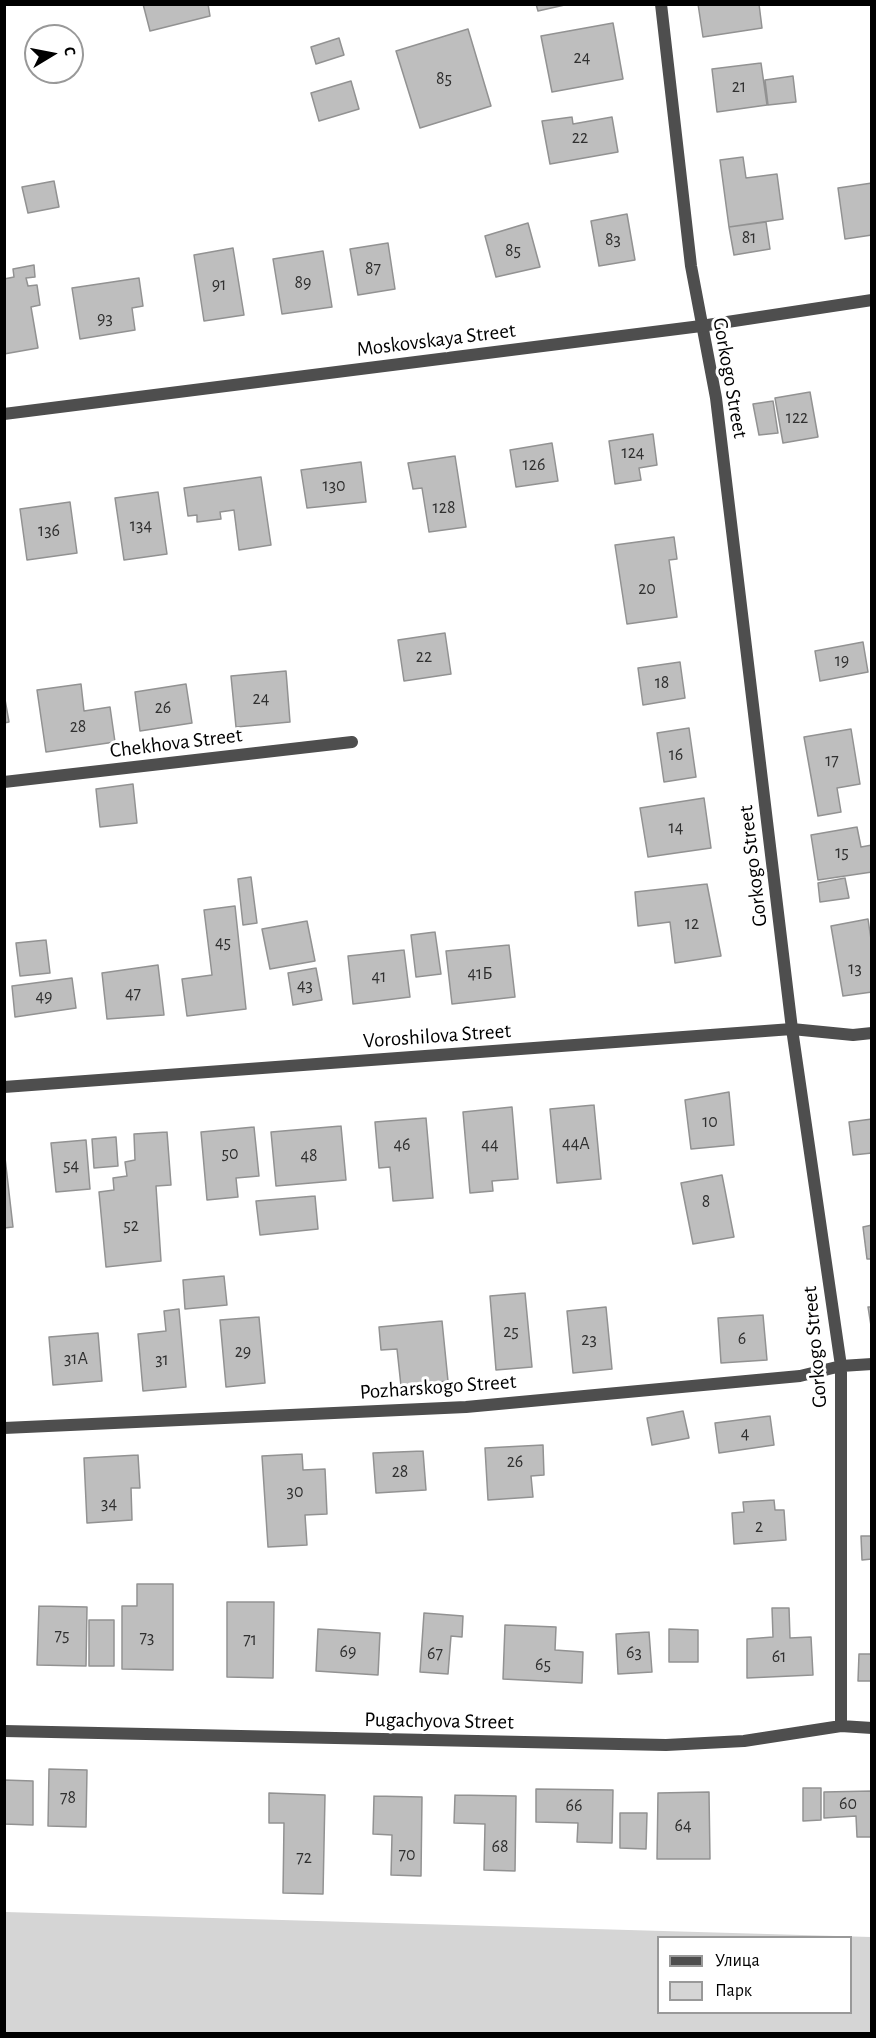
<!DOCTYPE html>
<meta charset="utf-8">
<style>
body{margin:0}
#map{position:relative;width:876px;height:2038px;overflow:hidden;background:#fff;font-family:"Alegreya Sans",sans-serif}
canvas{display:block}
.frame{position:absolute;inset:0;border:6px solid #000;pointer-events:none}
.legend{position:absolute;left:657px;top:1936px;width:195px;height:78px;box-sizing:border-box;background:#fff;border:2px solid #999;margin:0;padding:8px 10px;list-style:none;font-size:18px;color:#000}
.legend li{display:flex;align-items:center;gap:12px;height:30px}
.legend b{width:30px;border:2px solid #999}
.north{position:absolute;left:24px;top:24px;width:60px;height:60px;box-sizing:border-box;background:#fff;border:2px solid #999;border-radius:50%;rotate:80deg;font-size:16px;font-weight:700;line-height:24px;text-align:center;color:#000}
.north::after{content:'';display:block;margin:auto;width:21px;height:27px;background:#000;clip-path:polygon(50% 0,100% 100%,50% 72%,0 100%)}
</style>
<div id="map">
<canvas width="876" height="2038"></canvas>
<div class="frame"></div>
<ul class="legend">
<li><b style="height:8px;background:#4e4e4e"></b>Улица</li>
<li><b style="height:16px;background:#d5d5d5"></b>Парк</li>
</ul>
<div class="north">С</div>
</div>
<script>
const g = document.querySelector('canvas').getContext('2d');
g.lineJoin = 'round';
function fill(path, color) {
  g.fillStyle = color;
  g.fill(path, 'evenodd');
}
function shape(rows) {
  const path = new Path2D();
  for (const r of rows) {
    path.moveTo(r[0], r[1]);
    for (let i = 2; i < r.length; i += 2) path.lineTo(r[i], r[i + 1]);
  }
  return path;
}
function stroke(path, color, width, dash) {
  g.strokeStyle = color;
  g.lineWidth = width;
  g.lineCap = dash ? 'butt' : 'round';
  g.setLineDash(dash || []);
  g.stroke(path);
}
function write(font, color, halo, rows, align = 'center') {
  g.font = font + ' "Alegreya Sans",sans-serif';
  g.lineWidth = 6;
  g.setLineDash([]);
  g.textBaseline = 'middle';
  g.strokeStyle = halo;
  g.fillStyle = color;
  for (const [text, x, y, turn = 0] of rows) {
    g.save();
    g.translate(x, y);
    g.rotate((+turn || 0) * Math.PI / 180);
    g.textAlign = isNaN(turn) ? turn : align;
    if (halo) g.strokeText(text, 0, 0);
    g.fillText(text, 0, 0);
    g.restore();
  }
}
const green = shape([
 [5,1912,871,1937,871,2033,5,2033],
 [658,1938,850,1938,850,2012,658,2012]
]);
const building = shape([
 [143,4,208,4,210,16,150,31,143,4],
 [536,4,569,4,538,11,536,4],
 [698,4,759,4,762,28,703,37,698,4],
 [613,23,623,79,552,92,541,36,613,23],
 [468,29,491,106,420,128,396,51,468,29],
 [339,38,344,55,316,64,311,47,339,38],
 [761,63,767,105,717,112,712,69,761,63],
 [793,76,796,102,768,105,765,80,793,76],
 [351,81,359,109,319,121,311,93,351,81],
 [572,117,573,124,612,117,618,152,550,164,542,121,572,117],
 [743,157,746,178,777,174,783,219,729,227,720,160,743,157],
 [54,181,59,207,28,213,22,187,54,181],
 [872,183,872,235,845,239,838,188,872,183],
 [627,214,635,260,599,266,591,221,627,214],
 [766,222,770,249,734,255,729,227,766,222],
 [528,223,540,267,496,277,485,236,528,223],
 [388,243,395,289,358,295,350,249,388,243],
 [233,248,244,315,204,321,194,255,233,248],
 [323,251,332,307,282,314,273,259,323,251],
 [34,265,35,277,26,278,28,286,37,285,40,305,31,307,38,348,4,354,4,279,14,277,13,269,34,265],
 [139,278,143,306,132,308,135,330,80,339,72,288,139,278],
 [810,392,818,437,783,443,775,398,810,392],
 [773,401,778,433,759,435,753,404,773,401],
 [653,434,657,465,639,468,641,480,615,484,609,441,653,434],
 [552,443,558,481,516,487,510,450,552,443],
 [455,456,466,527,429,532,422,488,413,489,408,463,455,456],
 [361,462,366,502,307,508,301,470,361,462],
 [261,477,271,545,239,550,234,510,220,512,221,519,197,522,197,515,188,516,184,488,261,477],
 [158,492,167,554,124,560,115,498,158,492],
 [70,502,77,553,27,560,20,509,70,502],
 [674,537,677,559,669,560,677,617,627,624,615,545,674,537],
 [445,633,451,674,404,681,398,640,445,633],
 [863,642,868,672,820,681,815,651,863,642],
 [680,662,685,698,643,705,638,668,680,662],
 [286,671,290,722,236,727,231,676,286,671],
 [81,684,84,711,110,707,115,742,46,752,37,690,81,684],
 [186,684,192,723,140,731,135,692,186,684],
 [4,694,9,722,4,723,4,694],
 [689,728,696,777,664,782,657,733,689,728],
 [851,729,860,784,837,788,841,812,818,816,804,737,851,729],
 [133,784,137,823,100,827,96,789,133,784],
 [704,798,711,848,648,857,640,808,704,798],
 [857,827,861,847,872,845,872,872,818,880,811,835,857,827],
 [251,877,257,923,243,925,238,879,251,877],
 [845,878,849,898,820,902,818,883,845,878],
 [707,884,721,956,675,963,670,922,638,926,635,892,707,884],
 [235,906,246,1009,187,1016,182,979,212,975,204,910,235,906],
 [868,919,872,946,872,992,843,996,831,926,868,919],
 [307,921,315,961,270,969,262,929,307,921],
 [435,932,441,974,416,977,411,935,435,932],
 [46,940,50,973,20,976,16,943,46,940],
 [509,945,515,997,452,1004,446,951,509,945],
 [404,950,410,997,353,1004,348,956,404,950],
 [158,965,164,1015,107,1019,102,973,158,965],
 [316,968,322,1000,293,1005,288,973,316,968],
 [72,978,76,1008,15,1017,12,986,72,978],
 [729,1092,734,1145,691,1149,685,1100,729,1092],
 [594,1105,601,1179,557,1183,550,1109,594,1105],
 [512,1107,518,1179,492,1181,493,1191,470,1193,463,1112,512,1107],
 [426,1118,433,1198,393,1201,390,1167,379,1168,375,1122,426,1118],
 [872,1119,872,1153,853,1155,849,1122,872,1119],
 [341,1126,346,1180,276,1186,271,1132,341,1126],
 [254,1127,259,1176,236,1178,238,1197,207,1200,201,1132,254,1127],
 [167,1132,171,1185,156,1186,161,1261,106,1267,99,1192,114,1190,113,1178,127,1176,125,1162,135,1160,134,1134,167,1132],
 [116,1137,118,1166,94,1168,92,1139,116,1137],
 [86,1140,90,1189,56,1192,51,1143,86,1140],
 [4,1149,13,1227,4,1228,4,1149],
 [722,1175,734,1237,693,1244,681,1183,722,1175],
 [315,1196,318,1229,260,1235,256,1201,315,1196],
 [872,1225,872,1259,867,1259,863,1227,872,1225],
 [224,1276,227,1305,185,1309,183,1280,224,1276],
 [525,1293,532,1367,496,1370,490,1296,525,1293],
 [606,1307,612,1369,573,1373,567,1311,606,1307],
 [868,1307,872,1307,872,1332,868,1307],
 [179,1309,186,1387,143,1391,138,1334,166,1331,164,1311,179,1309],
 [763,1315,767,1360,721,1363,718,1318,763,1315],
 [259,1317,265,1383,226,1387,220,1320,259,1317],
 [442,1321,448,1381,401,1386,397,1349,381,1350,379,1327,442,1321],
 [98,1333,102,1381,53,1385,49,1337,98,1333],
 [683,1411,689,1438,652,1445,647,1418,683,1411],
 [770,1416,774,1445,719,1453,715,1423,770,1416],
 [543,1445,544,1475,531,1476,533,1497,488,1500,485,1448,543,1445],
 [423,1451,426,1490,376,1493,373,1453,423,1451],
 [302,1454,303,1470,325,1469,327,1514,305,1515,307,1545,268,1547,262,1456,302,1454],
 [138,1455,140,1488,131,1488,132,1520,87,1523,84,1458,138,1455],
 [774,1500,775,1510,784,1510,786,1540,734,1544,732,1513,744,1512,743,1502,774,1500],
 [861,1536,872,1536,872,1559,862,1560,861,1536],
 [137,1584,173,1584,173,1670,122,1669,122,1606,137,1606,137,1584],
 [227,1602,274,1602,273,1678,227,1677,227,1602],
 [39,1606,87,1607,86,1666,37,1665,39,1606],
 [772,1608,789,1608,790,1638,811,1637,813,1675,747,1678,747,1639,773,1637,772,1608],
 [424,1613,463,1616,462,1637,451,1636,448,1674,420,1672,424,1613],
 [89,1620,114,1620,114,1666,89,1666,89,1620],
 [505,1625,556,1627,555,1650,583,1652,582,1683,503,1679,505,1625],
 [318,1629,380,1633,378,1675,316,1671,318,1629],
 [669,1629,698,1630,698,1662,669,1662,669,1629],
 [649,1632,652,1672,618,1674,616,1634,649,1632],
 [859,1654,872,1654,872,1681,858,1681,859,1654],
 [49,1769,87,1770,86,1827,48,1826,49,1769],
 [4,1780,33,1781,33,1825,4,1824,4,1780],
 [803,1788,821,1788,821,1820,803,1821,803,1788],
 [536,1789,613,1790,612,1843,577,1842,578,1823,536,1822,536,1789],
 [872,1791,872,1837,857,1837,856,1816,824,1818,824,1792,872,1791],
 [709,1792,710,1859,657,1859,658,1793,709,1792],
 [269,1793,325,1795,323,1894,283,1893,284,1823,269,1823,269,1793],
 [455,1795,516,1796,515,1871,484,1870,485,1824,454,1823,455,1795],
 [374,1796,422,1797,421,1876,391,1875,392,1835,373,1834,374,1796],
 [620,1813,647,1813,646,1849,620,1848,620,1813]
]);
const minor = shape([
 [661,4,691,266,716,398,792,1029,841,1366,841,1726],
 [4,782,352,742],
 [4,1087,792,1029,853,1035,872,1033],
 [4,1428,466,1407,800,1376,841,1366,872,1364],
 [4,1731,666,1745,744,1741,841,1726,872,1728]
]);
const tertiary = shape([
 [4,414,701,326,872,300]
]);
const numberNames = [
 ["24",582,58],
 ["85",444,79],
 ["21",739,87],
 ["22",580,138],
 ["81",749,238],
 ["83",613,240],
 ["85",513,251],
 ["87",373,269],
 ["89",303,283],
 ["91",219,285],
 ["93",105,319],
 ["122",797,418],
 ["124",633,453],
 ["126",534,465],
 ["130",334,486],
 ["128",444,508],
 ["134",141,526],
 ["136",49,531],
 ["20",647,589],
 ["22",424,657],
 ["19",842,661],
 ["18",662,683],
 ["24",261,699],
 ["26",163,708],
 ["28",78,727],
 ["16",676,755],
 ["17",832,761],
 ["14",676,828],
 ["15",842,853],
 ["12",692,924],
 ["45",223,943],
 ["13",855,969],
 ["41Б",480,974],
 ["41",379,977],
 ["43",305,986],
 ["47",133,994],
 ["49",44,997],
 ["10",710,1122],
 ["44А",576,1144],
 ["46",402,1145],
 ["44",490,1145],
 ["50",230,1154],
 ["48",309,1156],
 ["54",71,1166],
 ["8",706,1202],
 ["52",131,1226],
 ["25",511,1332],
 ["6",742,1339],
 ["23",589,1340],
 ["29",243,1352],
 ["31А",76,1359],
 ["31",162,1360],
 ["4",745,1434],
 ["26",515,1462],
 ["28",400,1472],
 ["30",295,1492],
 ["34",109,1504],
 ["2",759,1527],
 ["75",62,1636],
 ["73",147,1638],
 ["71",250,1640],
 ["69",348,1652],
 ["63",634,1653],
 ["67",435,1654],
 ["61",779,1657],
 ["65",543,1665],
 ["78",68,1798],
 ["60",848,1804],
 ["66",574,1806],
 ["64",683,1826],
 ["68",500,1847],
 ["70",407,1855],
 ["72",304,1858]
];
const streetNames = [
 ["Moskovskaya Street",436,340,-7],
 ["Gorkogo Street",730,378,80],
 ["Chekhova Street",176,743,-7],
 ["Gorkogo Street",753,866,-97],
 ["Voroshilova Street",437,1036,-4],
 ["Gorkogo Street",815,1347,-95],
 ["Pozharskogo Street",438,1387,-4],
 ["Pugachyova Street",439,1721,1]
];
fill(green, '#d5d5d5');
fill(building, '#bebebe');
stroke(building, '#929292', 1.5);
stroke(minor, '#4e4e4e', 12);
stroke(tertiary, '#4e4e4e', 12);
write('18px', '#303030', null, numberNames);
write('21px', '#000', '#fff', streetNames);
</script>
